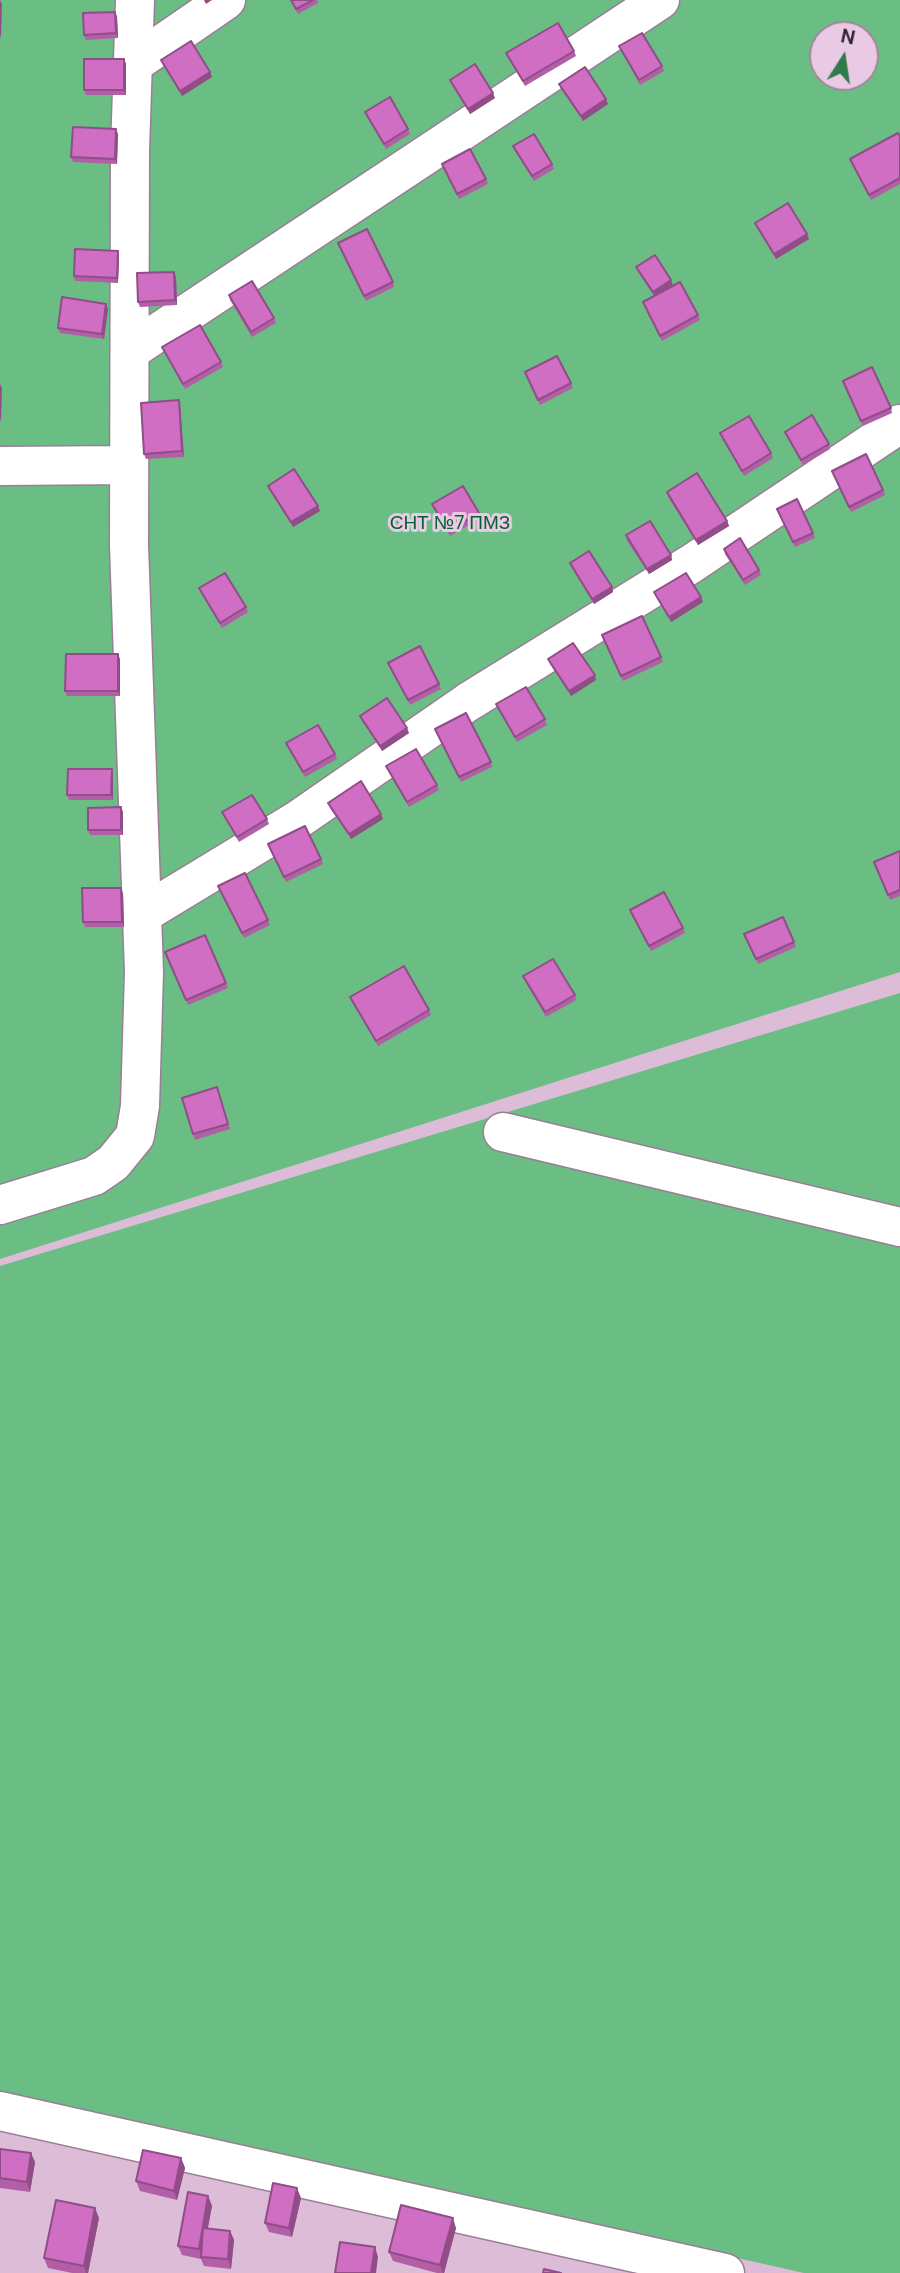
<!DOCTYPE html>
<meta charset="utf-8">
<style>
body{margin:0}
#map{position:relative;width:900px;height:2273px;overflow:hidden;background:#ddbcd7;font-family:"DM Sans",sans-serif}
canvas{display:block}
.north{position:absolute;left:809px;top:21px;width:70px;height:70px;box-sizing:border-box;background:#eac9e4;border:2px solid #a0879b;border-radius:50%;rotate:12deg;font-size:19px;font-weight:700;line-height:28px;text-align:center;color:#30242e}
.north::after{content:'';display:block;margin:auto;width:24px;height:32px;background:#2f7b4a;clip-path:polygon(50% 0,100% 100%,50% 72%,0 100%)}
</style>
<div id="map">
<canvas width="900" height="2273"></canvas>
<div class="north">N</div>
</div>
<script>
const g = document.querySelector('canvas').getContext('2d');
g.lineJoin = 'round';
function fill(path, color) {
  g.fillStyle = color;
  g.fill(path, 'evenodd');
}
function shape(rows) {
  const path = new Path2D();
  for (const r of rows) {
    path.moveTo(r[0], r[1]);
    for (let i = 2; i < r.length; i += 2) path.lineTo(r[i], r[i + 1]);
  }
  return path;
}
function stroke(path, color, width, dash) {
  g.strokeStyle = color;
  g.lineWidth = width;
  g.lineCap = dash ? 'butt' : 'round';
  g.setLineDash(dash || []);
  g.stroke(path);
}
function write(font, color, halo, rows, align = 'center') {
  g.font = font + ' "DM Sans",sans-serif';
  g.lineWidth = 6;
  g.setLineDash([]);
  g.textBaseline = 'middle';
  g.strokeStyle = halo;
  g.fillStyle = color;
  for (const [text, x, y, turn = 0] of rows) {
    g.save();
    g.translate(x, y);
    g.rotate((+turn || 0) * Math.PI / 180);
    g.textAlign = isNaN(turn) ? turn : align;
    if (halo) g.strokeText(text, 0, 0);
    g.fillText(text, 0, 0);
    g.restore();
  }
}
const green = shape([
 [0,0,900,0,900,972,0,1259],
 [823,35,865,35,865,77,823,77],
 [900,993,900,2273,804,2273,0,2092,0,1266]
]);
const minor = shape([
 [133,64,226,0],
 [130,351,660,0],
 [0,466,129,465],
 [141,915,296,821,468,702,691,564,900,424],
 [503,1132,900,1227],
 [0,1205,94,1176,113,1163,135,1136,140,1106,144,972,129,545,130,150,135,0],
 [0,2111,725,2273]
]);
const wall = shape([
 [291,0,317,0,318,3,298,14],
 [115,12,117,17,118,38,86,40,84,35],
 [619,46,662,66,664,71,640,85],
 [574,51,576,56,525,86,506,53],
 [124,59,126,64,126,95,86,95,84,90],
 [161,60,210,72,212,77,182,96,163,65],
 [450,80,495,98,470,114,452,85],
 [559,84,608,104,583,121,561,89],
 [365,112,408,129,410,134,386,149],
 [118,134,117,164,73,162,71,157],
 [900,137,900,184,871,200,850,159],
 [513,146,552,164,554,169,534,181,515,151],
 [442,164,486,179,488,184,459,199],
 [755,223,809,239,776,259,757,228],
 [338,243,393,282,394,287,366,301],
 [118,251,119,256,118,283,75,281,74,276],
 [636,267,671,280,673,286,698,315,700,320,662,341,643,302,654,296,638,272],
 [176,277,177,305,140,307,138,302],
 [229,295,274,318,276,323,252,337,230,300],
 [108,309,104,339,60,333,58,328],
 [162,347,221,362,223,367,185,389],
 [525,372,571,383,573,388,540,405],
 [844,386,891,408,892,413,863,426],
 [179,400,180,405,184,457,146,459,144,454],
 [785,432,829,444,830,449,803,465],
 [720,433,771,453,773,458,744,476],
 [834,476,883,490,885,495,851,512],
 [268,486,320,511,293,527,270,491],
 [667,492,727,521,729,526,698,545,668,497],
 [432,504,479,513,481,518,450,536],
 [777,509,813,533,815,538,795,547],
 [626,535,671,555,672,560,649,574,627,541],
 [724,549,759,570,761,575,745,585,725,554],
 [570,563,612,587,613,592,594,604,572,568],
 [199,588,246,607,248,612,222,628,201,593],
 [654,592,701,597,703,602,671,622,656,597],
 [603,640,661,657,663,662,623,681],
 [120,659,120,696,67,696,65,691],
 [548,659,596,680,571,696,550,664],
 [388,663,439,684,441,689,410,705],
 [496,704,545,719,547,725,517,742],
 [360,716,409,733,382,751,362,721],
 [435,729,491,762,492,767,461,782],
 [286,743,335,754,337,759,305,777],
 [386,766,437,785,439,790,409,807],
 [112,769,113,774,113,800,69,800,67,795],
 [328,803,383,819,351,839,330,808],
 [123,812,123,835,90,835,88,830],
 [222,812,267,819,269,824,239,842],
 [268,844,321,859,323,864,286,882],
 [900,851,900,896,890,900,874,862],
 [218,886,268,920,270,925,244,938],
 [123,893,124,927,85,927,83,922],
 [630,910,683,928,685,933,651,951],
 [744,934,794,942,796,947,758,964],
 [205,935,228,988,188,1005,165,952],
 [523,976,575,995,576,1000,546,1017,525,981],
 [350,997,429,1010,431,1015,378,1046],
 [217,1087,230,1129,195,1140,182,1098],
 [0,2149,35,2162,30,2192,0,2188],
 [181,2158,185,2168,177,2200,140,2191,136,2181],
 [208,2196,212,2206,208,2228,230,2231,234,2240,231,2269,204,2266,201,2259,182,2255,178,2246],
 [301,2198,292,2237,269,2232,265,2223],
 [99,2218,88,2273,72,2273,48,2268,44,2258],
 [456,2228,444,2273,437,2273,393,2261,389,2252]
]);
const shadedWall = shape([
 [0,0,2,4,1,38,0,35],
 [204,0,212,0,206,4],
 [115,12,117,17,118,38,116,33],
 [124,59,126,64,126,95,124,90],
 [210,72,212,77,182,96,180,91],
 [493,93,495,98,470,114,468,109],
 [606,99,608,104,583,121,581,116],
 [116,129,118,134,117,164,115,159],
 [807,234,809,239,776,259,774,254],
 [118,251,119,256,118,283,117,278],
 [174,272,176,277,177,305,175,300],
 [671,280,673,286,655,297,653,292],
 [106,304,108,309,104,339,102,334],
 [0,384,2,388,1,422,0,418],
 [179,400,180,405,184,457,182,451],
 [318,506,320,511,293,527,291,522],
 [727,521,729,526,698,545,696,540],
 [671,555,672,560,649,574,647,569],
 [612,587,613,592,594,604,592,599],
 [701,597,703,602,671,622,669,617],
 [118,654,120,659,120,696,118,691],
 [595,675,596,680,571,696,569,691],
 [407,728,409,733,382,751,380,746],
 [112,769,113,774,113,800,111,795],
 [121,807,123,812,123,835,121,830],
 [381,814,383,819,351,839,349,834],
 [121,888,123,893,124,927,122,922],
 [31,2153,35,2162,30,2192,27,2182],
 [181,2158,185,2168,177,2200,174,2191],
 [297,2188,301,2198,292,2237,289,2228],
 [208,2196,212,2206,202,2257,201,2257,199,2249],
 [95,2208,99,2218,88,2273,86,2273,84,2266],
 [453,2218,456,2228,444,2273,443,2273,440,2265],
 [230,2231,234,2240,231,2269,228,2259],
 [375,2247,378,2257,376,2273,371,2273]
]);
const building = shape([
 [291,0,313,0,296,9,291,0],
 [115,12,116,33,84,35,83,13,115,12],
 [558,23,574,51,523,81,506,53,558,23],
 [642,33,662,66,639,80,619,46,642,33],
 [191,41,210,72,180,91,161,60,191,41],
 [84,59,124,59,124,90,84,90,84,59],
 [475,64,493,93,468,109,450,80,475,64],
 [585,67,606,99,581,116,559,84,585,67],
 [390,97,408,129,384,144,365,112,390,97],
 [73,127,116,129,115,159,71,157,73,127],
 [898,133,900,137,900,178,869,195,850,159,898,133],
 [534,134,552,164,532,176,513,146,534,134],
 [470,149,486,179,457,194,442,164,470,149],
 [788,203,807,234,774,254,755,223,788,203],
 [367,229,393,282,364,296,338,243,367,229],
 [75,249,118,251,117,278,74,276,75,249],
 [655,255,671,280,653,292,636,267,655,255],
 [174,272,175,300,138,302,137,273,174,272],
 [252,281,274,318,251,332,229,295,252,281],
 [680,282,698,315,660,336,643,302,680,282],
 [62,297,106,304,102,334,58,328,62,297],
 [200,325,221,362,183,384,162,347,200,325],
 [557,356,571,383,538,400,525,372,557,356],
 [872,367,891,408,861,421,843,381,872,367],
 [179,400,182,451,144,454,141,403,179,400],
 [812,415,829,444,801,460,785,432,812,415],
 [749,416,771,453,742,471,720,433,749,416],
 [866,454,883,490,849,507,832,471,866,454],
 [294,469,318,506,291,522,268,486,294,469],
 [697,473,727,521,696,540,667,492,697,473],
 [463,486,479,513,448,531,432,504,463,486],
 [797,499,813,533,793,542,777,509,797,499],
 [650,521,671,555,647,569,626,535,650,521],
 [740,538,759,570,743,580,724,549,740,538],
 [589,551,612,587,592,599,570,563,589,551],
 [225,573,246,607,220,623,199,588,225,573],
 [686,573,701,597,669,617,654,592,686,573],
 [642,616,661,657,621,676,602,635,642,616],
 [573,643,595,675,569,691,548,659,573,643],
 [420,646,439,684,408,700,388,663,420,646],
 [66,654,118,654,118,691,65,691,66,654],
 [526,687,545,719,515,737,496,704,526,687],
 [387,698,407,728,380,746,360,716,387,698],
 [466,713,491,762,459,777,435,729,466,713],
 [318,725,335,754,303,772,286,743,318,725],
 [416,749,437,785,407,802,386,766,416,749],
 [68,769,112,769,111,795,67,795,68,769],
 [361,781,381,814,349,834,328,803,361,781],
 [252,795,267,819,237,837,222,812,252,795],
 [121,807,121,830,88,830,88,808,121,807],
 [305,826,321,859,284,877,268,844,305,826],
 [900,851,900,890,888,895,874,862,900,851],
 [245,873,268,920,242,933,218,886,245,873],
 [82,888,121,888,122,922,83,922,82,888],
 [664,892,683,928,649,946,630,910,664,892],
 [783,917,794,942,756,959,744,934,783,917],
 [205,935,226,983,186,1000,165,952,205,935],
 [553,959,575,995,545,1012,523,976,553,959],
 [404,966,429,1010,376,1041,350,997,404,966],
 [217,1087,228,1124,193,1134,182,1098,217,1087],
 [0,2149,31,2153,27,2182,0,2178,0,2149],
 [143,2150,181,2158,174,2191,136,2181,143,2150],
 [273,2183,297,2188,289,2228,265,2223,273,2183],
 [188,2192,208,2196,199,2249,178,2246,188,2192],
 [56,2200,95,2208,84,2266,44,2258,56,2200],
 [401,2205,453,2218,440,2265,389,2252,401,2205],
 [203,2228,230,2231,228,2259,201,2257,203,2228],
 [340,2242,375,2247,371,2273,335,2273,340,2242],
 [544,2269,561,2273,543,2273,544,2269]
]);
const parkNames = [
 ["СНТ №7 ПМЗ",450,524]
];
fill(green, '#6abe84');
stroke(minor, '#9b7d96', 41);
stroke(minor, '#fff', 38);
fill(wall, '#b25fa7');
fill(shadedWall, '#914d88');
fill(building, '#cf6ec2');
stroke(building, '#914d88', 2);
write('19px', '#006230', '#eac9e4', parkNames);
</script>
